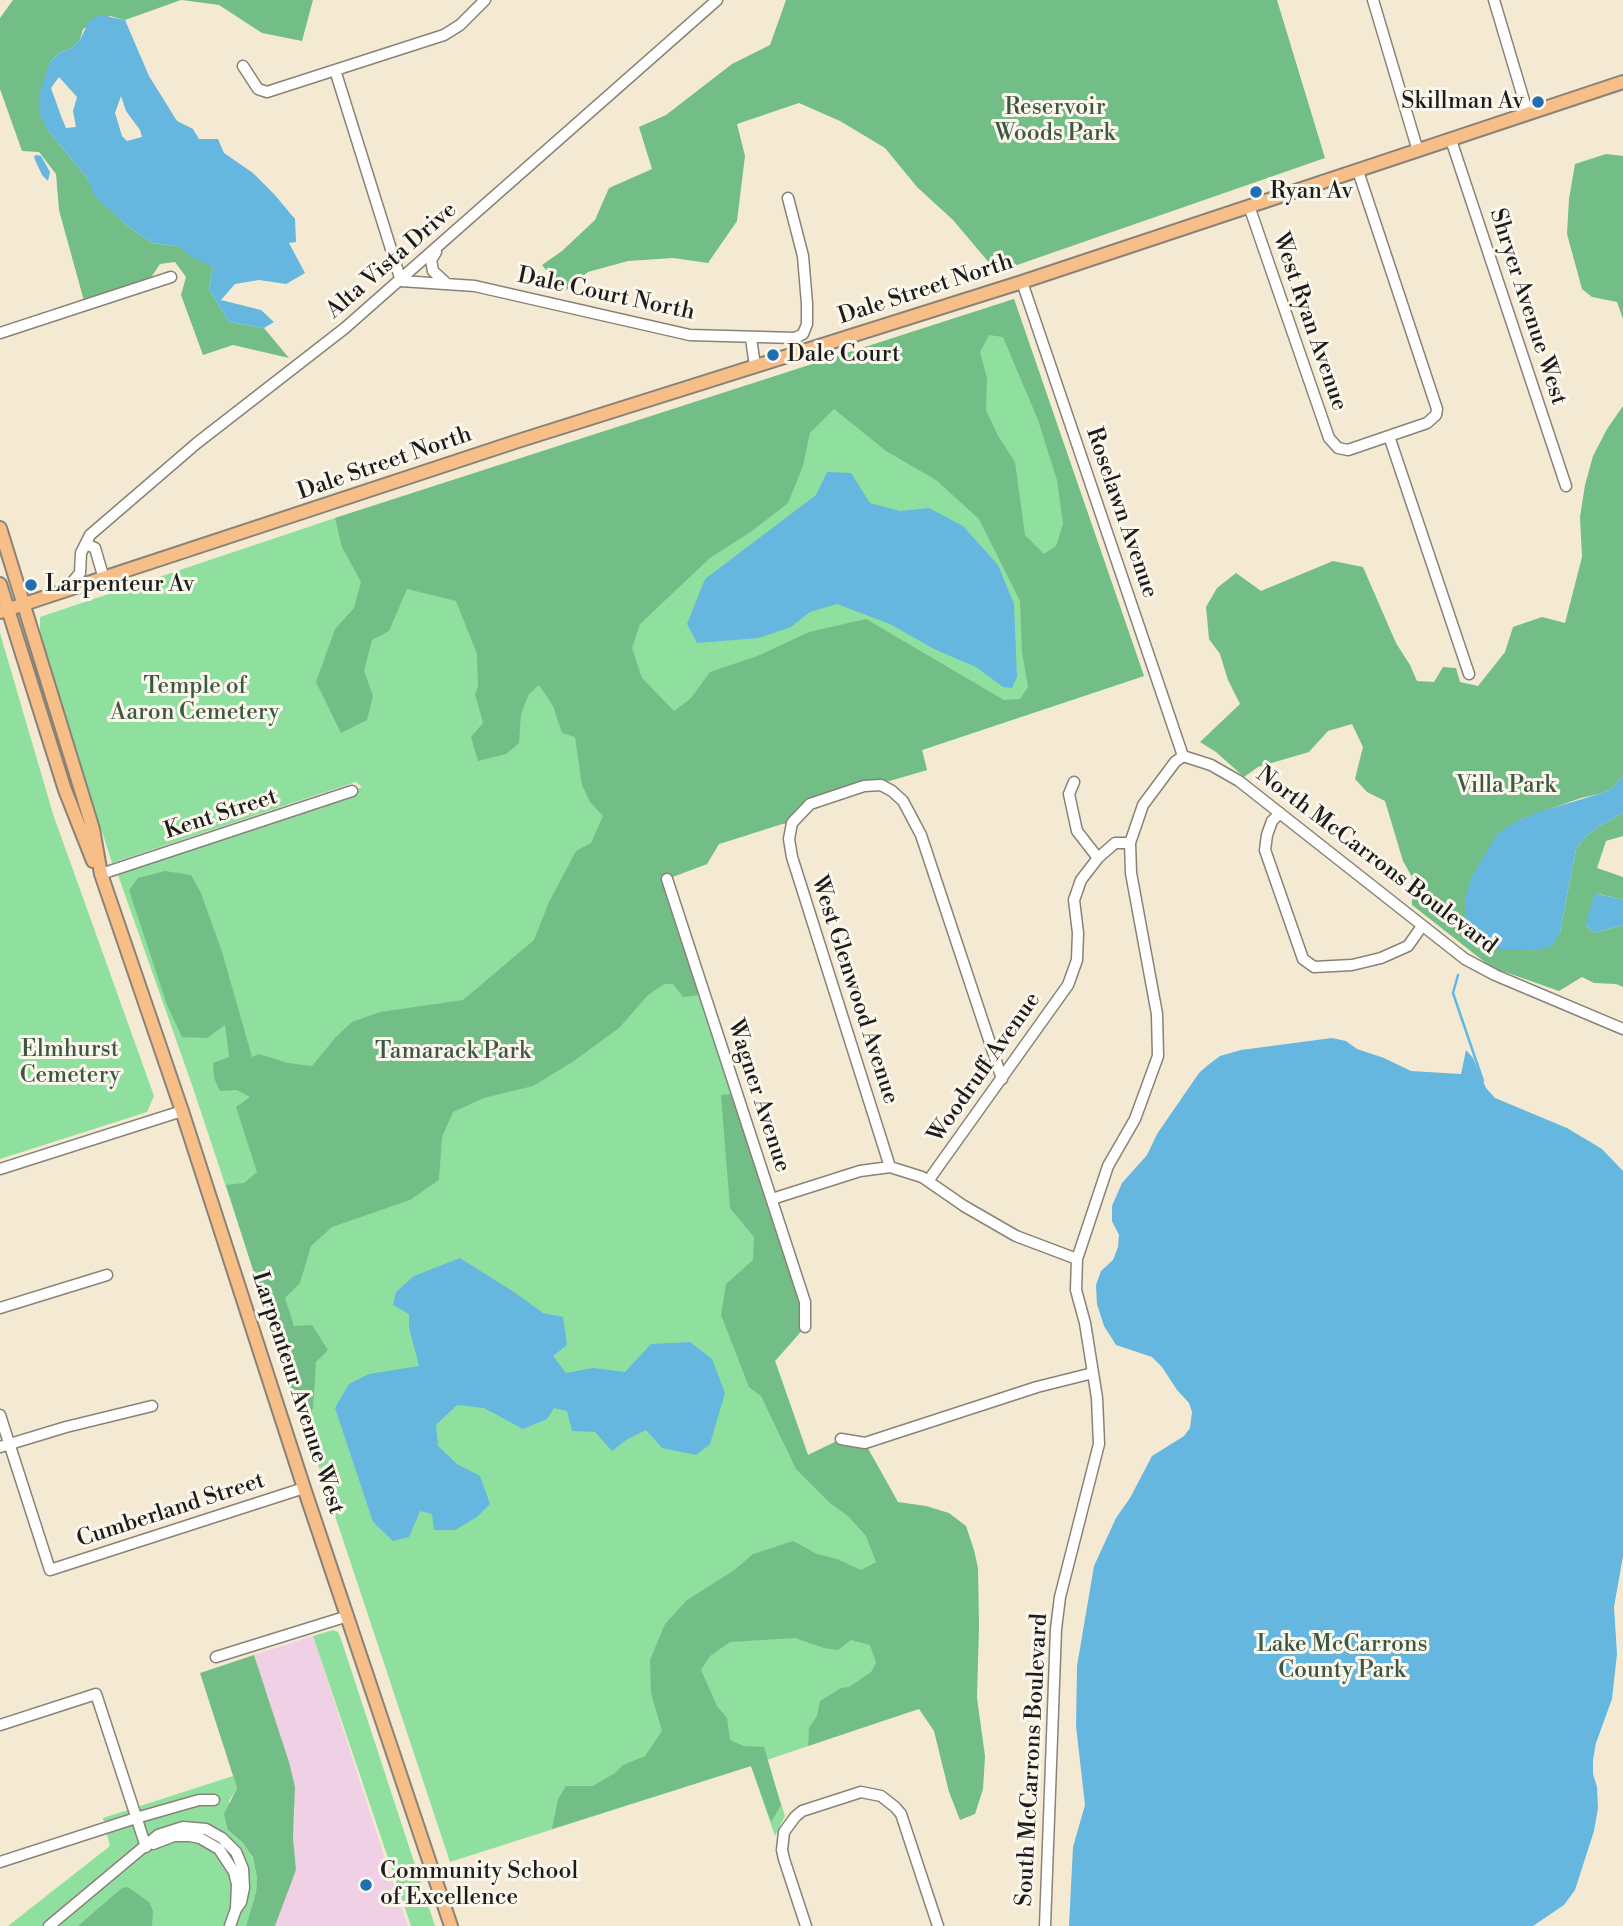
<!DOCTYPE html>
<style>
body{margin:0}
canvas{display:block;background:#f4ead3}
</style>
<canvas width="1623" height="1926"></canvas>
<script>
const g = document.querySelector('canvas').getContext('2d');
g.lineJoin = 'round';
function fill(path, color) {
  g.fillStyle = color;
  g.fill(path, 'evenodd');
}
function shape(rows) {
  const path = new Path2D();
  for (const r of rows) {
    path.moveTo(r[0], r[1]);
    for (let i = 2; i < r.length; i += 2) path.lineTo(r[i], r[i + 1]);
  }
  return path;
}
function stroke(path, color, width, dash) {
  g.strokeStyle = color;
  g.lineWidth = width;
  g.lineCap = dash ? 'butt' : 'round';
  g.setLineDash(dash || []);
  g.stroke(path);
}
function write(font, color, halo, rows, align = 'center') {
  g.font = font + ' "Libre Bodoni",serif';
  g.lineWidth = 6;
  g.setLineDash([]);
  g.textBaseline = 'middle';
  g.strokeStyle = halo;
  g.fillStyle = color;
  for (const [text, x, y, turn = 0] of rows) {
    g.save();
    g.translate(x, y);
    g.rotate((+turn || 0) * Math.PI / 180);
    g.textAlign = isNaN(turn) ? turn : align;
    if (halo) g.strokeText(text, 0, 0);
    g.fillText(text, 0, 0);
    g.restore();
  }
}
const built = shape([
 [313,1636,388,1868,408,1926,275,1926,296,1870,293,1838,295,1808,289,1762,254,1655]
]);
const green = shape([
 [1014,299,1144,676,922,750,927,770,810,804,792,823,782,824,719,844,707,864,667,879,805,1327,775,1361,808,1455,841,1439,952,1697,767,1760,785,1816,775,1836,751,1766,450,1862,193,1088,118,875,362,787,356,782,112,863,40,635,40,617,335,518],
 [0,633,53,814,154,1096,147,1112,0,1159],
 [333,1630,338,1632,341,1639,435,1926,411,1926,313,1636],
 [233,1776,237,1788,229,1801,228,1830,242,1842,253,1859,257,1878,256,1892,246,1926,8,1926,110,1846,103,1818]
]);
const forest = shape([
 [13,0,181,0,125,20,110,16,83,29,80,40,72,48,59,53,50,62,47,129,87,178,95,195,125,224,152,243,177,246,213,267,209,289,229,322,264,328,289,358,233,345,203,355,181,295,186,277,175,262,160,264,150,279,84,301,59,210,56,174,39,152,22,151,0,89,0,18],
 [182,0,313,0,302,41,262,33,219,5],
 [786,0,1277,0,1325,158,997,272,953,220,917,187,885,148,840,121,799,103,737,124,745,156,737,221,708,263,673,258,628,261,588,272,564,292,542,265,562,251,595,220,609,188,652,169,639,127,666,115,732,64,770,45],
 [1606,154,1623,156,1623,319,1617,302,1592,297,1582,289,1567,234,1569,199,1575,164],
 [1014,299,1144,676,922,750,927,770,810,804,792,823,782,824,719,844,707,864,667,879,704,992,694,996,683,997,673,984,664,984,648,995,619,1028,574,1061,533,1086,484,1098,453,1112,442,1137,439,1180,410,1200,332,1227,311,1246,300,1283,285,1298,294,1326,312,1325,328,1350,316,1362,313,1408,304,1431,226,1185,244,1183,257,1172,236,1107,250,1097,237,1090,220,1091,214,1078,213,1063,229,1057,225,1025,207,1038,182,1037,167,1005,129,890,138,878,165,871,191,875,201,893,222,952,252,1057,259,1054,288,1063,312,1066,335,1038,352,1022,380,1012,463,1000,534,940,549,902,576,851,591,843,603,816,590,802,582,785,575,737,562,733,553,706,539,685,529,694,521,714,519,743,506,754,478,761,471,737,483,723,475,694,478,687,477,654,456,601,407,589,389,631,372,640,364,671,373,696,367,720,341,733,316,682,335,629,354,608,361,582,342,547,335,518],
 [989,335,1003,337,1038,420,1057,480,1063,524,1056,546,1044,554,1025,535,1015,462,998,436,986,410,987,378,980,352],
 [834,409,886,451,936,480,979,519,1020,601,1022,652,1028,687,1020,699,1004,700,866,619,809,632,760,655,710,672,691,698,674,711,642,678,632,648,640,624,710,558,752,531,788,503,803,466,810,433],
 [1623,406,1623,776,1611,789,1599,794,1581,798,1519,820,1520,948,1539,950,1560,932,1576,849,1585,837,1598,827,1623,813,1623,836,1606,841,1597,868,1623,877,1623,900,1599,894,1586,925,1594,933,1623,925,1623,987,1616,984,1594,983,1582,977,1559,991,1491,967,1412,905,1412,877,1403,861,1385,801,1367,792,1355,779,1363,747,1352,724,1328,731,1309,752,1258,767,1244,777,1216,752,1200,742,1240,704,1228,680,1220,654,1209,639,1206,607,1217,588,1236,573,1261,591,1333,561,1363,567,1396,643,1410,665,1417,681,1434,682,1443,667,1456,668,1460,682,1478,686,1505,652,1513,627,1542,617,1565,623,1582,557,1580,517,1585,485,1593,456,1607,429],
 [730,1094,741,1106,805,1302,805,1327,775,1361,808,1455,841,1439,865,1443,898,1502,926,1506,949,1513,966,1526,974,1550,978,1568,979,1626,977,1698,985,1756,983,1789,975,1814,960,1820,949,1792,934,1731,919,1709,808,1746,809,1728,817,1716,820,1701,841,1688,849,1687,871,1672,876,1663,870,1645,851,1640,838,1650,824,1648,795,1638,730,1642,710,1656,701,1670,717,1706,727,1718,730,1740,744,1746,764,1747,781,1805,771,1822,751,1766,552,1829,558,1799,566,1786,593,1786,615,1773,623,1765,645,1756,662,1731,651,1693,650,1660,665,1624,687,1600,733,1571,753,1554,793,1541,817,1554,837,1559,861,1570,876,1562,866,1536,848,1516,831,1504,796,1469,761,1396,749,1387,721,1315,726,1284,753,1260,754,1237,730,1208,721,1095],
 [254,1655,289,1762,295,1787,293,1838,296,1870,275,1926,246,1926,256,1892,257,1878,253,1858,242,1842,228,1830,224,1814,237,1788,200,1673],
 [128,1887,149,1902,153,1911,152,1926,78,1926,122,1888]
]);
const water = shape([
 [100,15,125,20,149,76,177,121,193,129,199,139,218,139,224,153,253,173,274,194,295,219,296,242,289,243,305,273,286,284,259,280,235,284,221,300,261,310,274,322,264,328,229,322,209,289,213,267,194,258,177,246,152,243,125,224,94,195,87,178,47,129,40,114,39,95,50,62,59,53,72,48,80,40,89,21],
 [59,77,77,97,73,111,76,127,66,128,61,116,51,88],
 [121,96,126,111,140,130,142,137,127,141,122,136,115,113],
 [37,155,41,156,50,172,48,181,42,175,35,160,34,156],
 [827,472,851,473,870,503,900,511,929,508,963,526,998,565,1014,604,1017,677,1012,688,1003,687,976,667,934,649,890,624,837,604,810,612,791,627,759,638,697,643,687,624,705,579,816,495],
 [1623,776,1623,813,1598,827,1585,837,1576,849,1560,932,1552,946,1539,950,1499,949,1487,945,1481,940,1466,924,1465,898,1472,876,1498,833,1519,820,1539,812,1599,794,1611,789],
 [1598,894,1623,900,1623,925,1594,933,1586,925,1594,895],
 [1332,1038,1346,1041,1357,1049,1384,1058,1411,1071,1461,1074,1466,1050,1473,1058,1486,1088,1495,1098,1567,1128,1602,1149,1623,1171,1623,1556,1614,1607,1617,1654,1612,1699,1596,1743,1593,1760,1593,1774,1597,1787,1598,1808,1594,1831,1575,1890,1564,1905,1533,1926,1069,1926,1073,1847,1085,1805,1076,1726,1077,1666,1094,1566,1116,1518,1130,1498,1152,1456,1184,1436,1190,1428,1192,1412,1189,1403,1177,1390,1162,1367,1152,1357,1116,1345,1104,1326,1097,1304,1096,1285,1101,1271,1113,1260,1118,1247,1119,1235,1112,1221,1112,1206,1122,1183,1147,1155,1157,1134,1199,1073,1208,1065,1220,1056,1241,1050],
 [460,1258,517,1294,543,1313,563,1317,567,1345,553,1356,566,1373,593,1368,625,1372,651,1344,690,1342,712,1359,725,1393,710,1444,696,1455,662,1448,646,1430,626,1440,612,1451,595,1432,572,1431,567,1411,554,1408,547,1419,523,1429,484,1408,457,1405,436,1425,438,1446,457,1464,480,1476,490,1504,477,1517,455,1530,434,1530,432,1514,420,1511,409,1537,393,1541,373,1522,335,1408,349,1384,369,1374,419,1366,409,1328,409,1314,393,1305,396,1292,414,1276]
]);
const stream = shape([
 [1468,945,1473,929],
 [1458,975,1453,993,1483,1081]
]);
const minor = shape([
 [1373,0,1418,151],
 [1494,0,1528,114],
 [243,66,258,89,267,92,444,35,460,25,485,0],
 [335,70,401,281,475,286,690,335,795,338,803,334,807,324,807,304,803,256,788,198],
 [1451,140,1566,486],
 [1249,206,1329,438,1338,448,1348,450,1427,423,1436,415,1437,409,1358,171],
 [436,252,431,260,433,271,445,282],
 [1022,282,1183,756],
 [0,333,171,277],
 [751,338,755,366],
 [1389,436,1469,674],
 [86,544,95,548,104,579],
 [65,591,80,573,81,553,90,535,197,443,345,328,717,0],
 [1183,756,1211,765,1239,781,1465,959,1495,975,1623,1029],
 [1074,782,1069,794,1077,831,1098,858],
 [1280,813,1272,821,1267,835,1265,850,1303,959,1314,967,1352,965,1381,958,1408,946,1422,926],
 [101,874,352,791],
 [667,879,805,1302,805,1327],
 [890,1167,792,857,789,839,792,823,810,804,864,786,881,785,892,791,903,801,921,835,1002,1079],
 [0,1169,182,1111],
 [928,1181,1068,985,1077,960,1078,933,1074,900,1081,880,1098,858,1115,843,1130,843],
 [772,1199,860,1171,890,1167,922,1177,964,1206,1016,1236,1077,1259],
 [0,1308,107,1275],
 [0,1415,50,1570,304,1488],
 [841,1439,865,1443,1037,1387,1093,1373],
 [0,1447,66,1427,152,1406],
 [216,1657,348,1616],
 [0,1725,96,1694,146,1847],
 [153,1844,174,1836,190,1836,200,1838,219,1849,234,1872,237,1884,236,1909,230,1926],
 [0,1862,136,1818,199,1800,214,1800],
 [49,1926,158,1835,183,1827,206,1829,222,1838,236,1852,243,1869,244,1888,241,1902,236,1909],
 [806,1926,784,1859,782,1850,784,1832,795,1817,802,1811,861,1792,881,1796,895,1807,901,1814,938,1926],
 [1045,1926,1056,1629,1060,1597,1099,1444,1097,1398,1085,1323,1076,1290,1077,1259,1108,1166,1135,1119,1158,1056,1157,1014,1131,873,1130,843,1143,805,1175,762,1183,756]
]);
const major = shape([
 [0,528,93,829,101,874,182,1111,304,1488,451,1926],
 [0,584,65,790,93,861],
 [0,612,518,441,1022,282,1623,82]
]);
const markers = [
 [1538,102,7,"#1f6fb2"],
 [1256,192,7,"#1f6fb2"],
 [773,355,7,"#1f6fb2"],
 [31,585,7,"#1f6fb2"],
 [366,1885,7,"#1f6fb2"]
];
const poiNames = [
 ["Skillman Av",1524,102,"right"],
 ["Ryan Av",1270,192],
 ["Dale Court",787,355],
 ["Larpenteur Av",45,585],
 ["Community School",380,1872],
 ["of Excellence",380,1898]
];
const parkNames = [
 ["Reservoir",1055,108],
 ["Woods Park",1055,134],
 ["Temple of",195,687],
 ["Aaron Cemetery",195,713],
 ["Villa Park",1506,786],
 ["Elmhurst",70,1050],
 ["Cemetery",70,1076],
 ["Tamarack Park",453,1052],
 ["Lake McCarrons",1342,1645],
 ["County Park",1342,1671]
];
const streetNames = [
 ["Alta Vista Drive",392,261,-41],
 ["Dale Street North",926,290,-18],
 ["Dale Court North",606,295,12],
 ["Shryer Avenue West",1527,307,72],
 ["West Ryan Avenue",1309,322,71],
 ["Dale Street North",385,464,-19],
 ["Roselawn Avenue",1121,513,71],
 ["Kent Street",221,815,-18],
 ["North McCarrons Boulevard",1376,861,37],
 ["West Glenwood Avenue",854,990,72],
 ["Woodruff Avenue",985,1068,-55],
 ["Wagner Avenue",758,1096,72],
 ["Larpenteur Avenue West",297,1393,72],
 ["Cumberland Street",171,1511,-18],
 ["South McCarrons Boulevard",1033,1760,-87]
];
fill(built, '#f0d0e4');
fill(green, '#8fe09f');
fill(forest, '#73be86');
fill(water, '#65b7e0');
stroke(stream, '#65b7e0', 2.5);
stroke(minor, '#888378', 13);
stroke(major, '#888378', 16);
stroke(minor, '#fff', 10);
stroke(major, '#f7be88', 12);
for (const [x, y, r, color] of markers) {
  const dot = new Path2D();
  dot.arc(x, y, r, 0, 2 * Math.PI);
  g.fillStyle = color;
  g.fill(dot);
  stroke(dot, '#fbf7ec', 2.5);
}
write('23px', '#1c1c1c', '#fbf7ec', poiNames, 'left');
write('23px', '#3e5743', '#fbf7ec', parkNames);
write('23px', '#1c1c1c', '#fbf7ec', streetNames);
</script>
